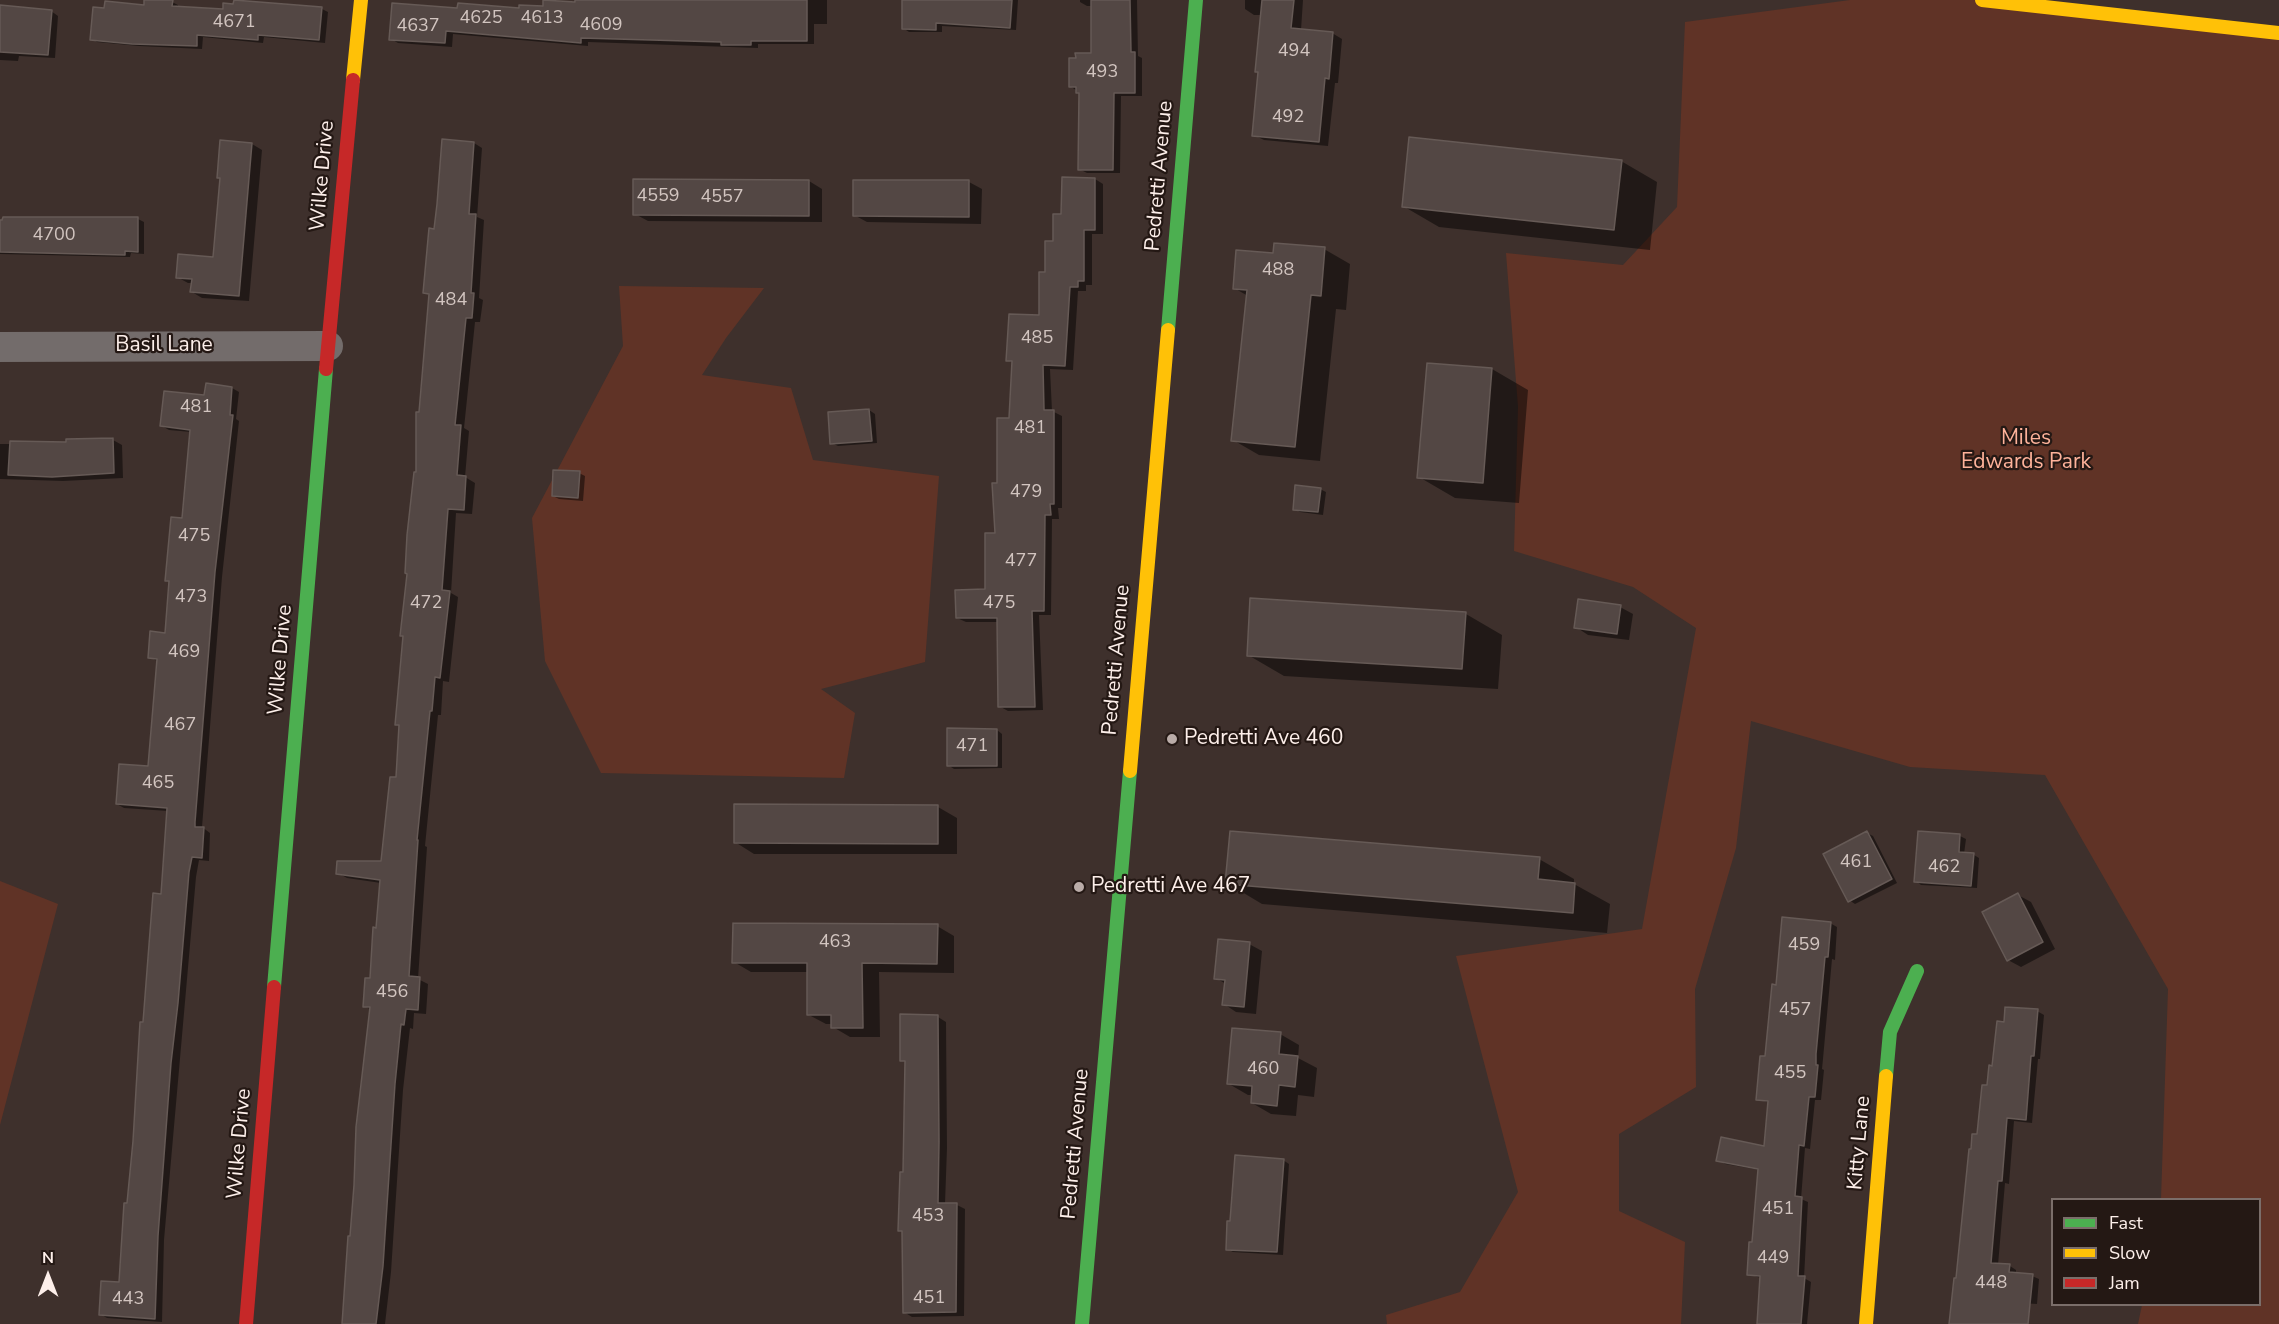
<!DOCTYPE html>
<style>
body{margin:0}
#map{position:relative;width:2279px;height:1324px;overflow:hidden;background:#3e302c;font-family:"Nunito Sans",sans-serif}
canvas{display:block}
.legend{position:absolute;left:2051px;top:1198px;width:210px;height:108px;box-sizing:border-box;background:#241814;border:2px solid #7b6e6a;margin:0;padding:8px 10px;list-style:none;font-size:18px;color:#fdefea}
.legend li{display:flex;align-items:center;gap:12px;height:30px}
.legend b{width:30px;border:2px solid #7b6e6a}
.north{position:absolute;left:18px;top:1246px;width:60px;height:60px;-webkit-text-stroke:4px #241814;paint-order:stroke;rotate:0deg;font-size:16px;font-weight:700;line-height:24px;text-align:center;color:#fdefea}
.north::after{content:'';display:block;margin:auto;width:21px;height:27px;background:#fdefea;clip-path:polygon(50% 0,100% 100%,50% 72%,0 100%)}
</style>
<div id="map">
<canvas width="2279" height="1324"></canvas>
<ul class="legend">
<li><b style="height:8px;background:#4caf50"></b>Fast</li>
<li><b style="height:8px;background:#ffc107"></b>Slow</li>
<li><b style="height:8px;background:#c62828"></b>Jam</li>
</ul>
<div class="north">N</div>
</div>
<script>
const g = document.querySelector('canvas').getContext('2d');
g.lineJoin = 'round';
function fill(path, color) {
  g.fillStyle = color;
  g.fill(path, 'evenodd');
}
function shape(rows) {
  const path = new Path2D();
  for (const r of rows) {
    path.moveTo(r[0], r[1]);
    for (let i = 2; i < r.length; i += 2) path.lineTo(r[i], r[i + 1]);
  }
  return path;
}
function stroke(path, color, width, dash) {
  g.strokeStyle = color;
  g.lineWidth = width;
  g.lineCap = dash ? 'butt' : 'round';
  g.setLineDash(dash || []);
  g.stroke(path);
}
function write(font, color, halo, rows, align = 'center') {
  g.font = font + ' "Nunito Sans",sans-serif';
  g.lineWidth = 4.5;
  g.setLineDash([]);
  g.textBaseline = 'middle';
  g.strokeStyle = halo;
  g.fillStyle = color;
  for (const [text, x, y, turn = 0] of rows) {
    g.save();
    g.translate(x, y);
    g.rotate((+turn || 0) * Math.PI / 180);
    g.textAlign = isNaN(turn) ? turn : align;
    if (halo) g.strokeText(text, 0, 0);
    g.fillText(text, 0, 0);
    g.restore();
  }
}
const green = shape([
 [1850,0,1982,0,2279,33,2279,1324,2138,1324,2142,1305,2260,1304,2260,1200,2161,1199,2168,989,2045,775,1910,767,1751,721,1736,848,1695,989,1696,1087,1619,1134,1619,1211,1685,1242,1681,1324,1387,1324,1386,1315,1460,1292,1518,1192,1456,956,1642,929,1696,628,1633,587,1514,551,1518,407,1506,253,1623,265,1677,207,1685,22],
 [619,286,764,288,726,338,702,375,791,388,813,460,939,476,925,662,821,689,855,713,844,778,601,773,545,661,532,518,623,346],
 [0,881,58,904,0,1125]
]);
const shadow = shape([
 [611,0,827,0,827,24,814,24,814,44,758,44,758,48,588,42,588,46,453,34,452,47,398,43,391,39,459,9,544,8,544,1,610,2],
 [904,0,1018,0,1016,30,942,26,942,32,909,32,903,28],
 [1080,0,1137,0,1138,56,1142,58,1142,96,1121,96,1120,173,1087,173,1079,169,1080,93,1070,86,1093,54,1093,6,1087,6,1080,2],
 [1245,0,1303,0,1301,30,1332,33,1342,39,1338,83,1335,83,1328,146,1264,140,1254,135,1260,73,1257,71,1262,15,1254,15,1245,9],
 [172,2,178,5,178,8,224,10,322,9,328,12,325,43,264,37,263,43,203,37,202,49,139,46,97,42,92,39,106,9],
 [0,7,51,11,58,16,55,58,19,56,18,61,0,60],
 [222,142,252,144,262,150,249,301,202,298,192,292,193,283,188,283,177,277,214,258,221,178],
 [474,143,482,148,477,217,484,220,479,298,483,300,480,322,475,322,464,428,469,431,465,477,475,483,472,514,456,513,451,593,458,597,449,682,443,681,441,715,438,715,425,846,427,847,418,979,428,984,426,1014,414,1013,413,1029,410,1028,403,1090,391,1272,385,1324,343,1324,372,1010,364,1006,371,980,381,883,347,878,338,873,383,862,397,779,400,726,396,724,431,296,425,292,435,230],
 [1621,161,1657,182,1650,250,1439,227,1403,206],
 [1095,179,1103,184,1103,234,1092,234,1092,285,1086,285,1086,291,1078,291,1073,370,1050,369,1052,411,1062,416,1062,508,1058,508,1059,519,1052,519,1051,615,1039,615,1043,710,1008,711,999,706,998,622,966,622,957,618,986,591,996,534,998,485,1011,420,1013,363,1008,360,1041,317,1046,274,1063,216],
 [809,181,822,189,822,222,648,221,635,214],
 [854,181,969,182,982,189,981,224,867,222,854,215],
 [138,219,144,222,144,254,131,253,130,257,0,254,0,221],
 [1324,249,1350,264,1346,310,1336,309,1320,461,1259,455,1233,440,1248,296,1234,288,1275,255],
 [1492,369,1528,390,1519,503,1455,498,1419,477],
 [232,388,239,392,236,419,239,421,222,577,202,827,210,833,209,861,199,860,196,877,164,1240,162,1322,107,1318,100,1314,120,1284,144,1024,163,896,168,811,124,808,117,804,149,768,157,661,150,657,166,634,170,582,167,580,183,520,191,432,169,430,162,426,206,397],
 [869,410,875,414,877,443,838,446,832,443],
 [113,440,122,445,123,478,63,481,0,479,0,444,67,444],
 [579,473,585,476,583,501,559,499,553,496],
 [1320,489,1326,492,1323,515,1300,512,1294,509],
 [1620,607,1633,614,1629,640,1588,635,1576,627],
 [1466,614,1502,635,1498,689,1284,676,1248,655],
 [997,730,1002,734,1002,768,954,769,948,765],
 [938,807,957,818,957,854,754,854,735,842],
 [1867,833,1873,836,1897,883,1855,904,1849,900],
 [1960,836,1966,839,1964,854,1974,855,1979,858,1977,888,1921,885,1916,881],
 [1539,859,1574,879,1574,884,1610,904,1607,933,1262,904,1227,883],
 [2018,895,2031,902,2055,949,2021,967,2008,960],
 [1830,923,1837,927,1835,960,1832,959,1823,1059,1822,1069,1824,1070,1821,1100,1815,1100,1810,1149,1805,1148,1801,1199,1808,1202,1804,1278,1811,1282,1807,1324,1758,1324,1761,1278,1748,1274,1753,1244,1760,1170,1725,1164,1718,1160,1765,1148,1770,1103,1758,1099,1767,1058,1777,986],
 [937,926,954,936,954,973,879,972,880,1037,850,1037,833,1027,833,1024,826,1024,809,1015,809,972,751,972,734,962],
 [1249,944,1262,951,1256,1014,1236,1012,1224,1004,1226,984,1216,978],
 [2037,1011,2044,1015,2040,1059,2038,1059,2032,1123,2014,1121,2009,1184,2005,1183,1998,1265,2010,1266,2016,1270,2016,1274,2032,1276,2039,1279,2037,1304,2019,1303,2017,1324,1951,1324,1972,1151,1978,1136,1988,1087,2005,1023],
 [938,1017,946,1022,947,1148,945,1204,957,1205,965,1209,964,1316,912,1317,904,1312,906,1063,902,1060],
 [1280,1034,1299,1045,1298,1058,1317,1068,1314,1097,1298,1095,1296,1116,1271,1114,1252,1103,1253,1095,1248,1095,1229,1084],
 [1283,1160,1289,1164,1283,1255,1233,1252,1227,1249]
]);
const building = shape([
 [144,0,173,0,172,6,223,9,223,3,233,4,234,0,322,7,319,40,258,35,258,40,197,35,197,46,132,44,90,40,93,7,104,8,105,1,144,5,144,0],
 [543,0,575,2,575,0,807,0,807,41,751,41,751,45,721,45,721,42,581,38,581,43,446,31,445,43,389,40,392,3,457,8,458,3,519,8,519,5,543,6,543,0],
 [902,0,1012,0,1010,28,936,23,936,30,902,29,902,0],
 [1091,0,1130,0,1131,52,1135,52,1135,93,1114,93,1113,170,1078,170,1079,93,1076,93,1076,87,1069,87,1069,58,1076,58,1075,53,1091,53,1091,0],
 [1262,0,1294,0,1291,28,1333,32,1329,79,1325,78,1319,142,1252,136,1258,72,1255,72,1262,0],
 [0,5,52,10,48,55,0,52,0,5],
 [1409,137,1622,160,1614,230,1402,207,1409,137],
 [442,139,474,142,469,214,476,214,471,293,474,293,472,318,466,318,455,425,461,425,457,475,466,476,464,510,448,509,442,590,450,591,440,678,435,677,432,711,430,711,417,840,418,840,409,976,420,977,418,1010,406,1009,404,1025,401,1024,395,1084,383,1266,376,1324,342,1324,348,1236,350,1236,354,1185,356,1127,370,1007,363,1007,365,978,370,978,373,927,376,928,380,880,336,874,337,861,381,861,390,777,396,777,399,725,395,725,403,636,400,636,407,574,405,573,407,535,414,472,416,472,416,412,419,412,429,294,423,293,429,228,434,229,437,204,442,139],
 [220,140,252,143,239,296,190,292,192,279,176,278,178,254,213,257,220,178,217,178,220,140],
 [1062,177,1095,178,1095,230,1084,230,1084,281,1078,281,1078,287,1070,287,1065,366,1043,365,1044,410,1054,410,1054,504,1050,504,1051,515,1045,515,1044,611,1032,611,1035,707,998,707,997,618,956,618,955,590,985,589,985,533,995,533,992,483,997,483,997,418,1009,418,1012,361,1006,361,1009,314,1039,315,1039,272,1045,272,1045,241,1053,241,1053,214,1061,214,1062,177],
 [633,179,809,180,809,216,633,215,633,179],
 [853,180,969,180,969,217,853,216,853,180],
 [3,217,138,217,138,252,125,251,125,255,0,252,0,220,2,220,3,217],
 [1274,243,1325,247,1321,296,1311,295,1295,447,1231,441,1247,290,1233,289,1236,250,1273,253,1274,243],
 [1427,363,1492,368,1483,483,1417,478,1427,363],
 [206,383,232,387,230,415,233,415,215,572,195,822,195,827,204,827,202,858,192,857,189,872,178,1003,171,1063,158,1236,155,1319,99,1315,101,1281,119,1282,124,1203,127,1203,133,1141,140,1022,143,1022,153,893,161,894,167,808,116,804,119,764,148,766,157,659,148,658,150,631,165,633,169,581,165,581,171,517,182,518,190,430,160,426,164,391,204,395,206,383],
 [869,409,872,441,830,444,828,412,869,409],
 [113,438,114,473,52,477,8,475,10,441,66,442,66,439,113,438],
 [553,470,580,471,578,498,552,496,553,470],
 [1295,485,1321,488,1318,512,1293,510,1295,485],
 [1250,598,1466,612,1462,669,1247,656,1250,598],
 [1578,599,1621,605,1617,634,1574,628,1578,599],
 [947,728,997,729,997,766,947,766,947,728],
 [734,804,938,805,938,844,734,843,734,804],
 [1230,831,1540,857,1538,879,1575,883,1573,913,1225,884,1230,831],
 [1867,831,1892,879,1848,902,1823,854,1867,831],
 [1918,831,1960,834,1959,852,1974,853,1971,886,1914,882,1918,831],
 [2018,893,2043,942,2007,961,1982,912,2018,893],
 [1782,917,1831,922,1828,957,1825,957,1816,1054,1816,1065,1818,1065,1815,1097,1809,1097,1804,1146,1799,1145,1795,1196,1802,1197,1798,1276,1805,1276,1801,1324,1757,1324,1760,1276,1747,1275,1749,1242,1752,1242,1758,1169,1716,1161,1721,1137,1764,1146,1768,1101,1756,1100,1760,1056,1765,1056,1772,984,1776,985,1782,917],
 [733,923,938,924,937,964,862,963,863,1028,831,1028,831,1015,807,1015,807,963,732,963,733,923],
 [1218,939,1250,942,1244,1007,1222,1005,1225,980,1214,979,1218,939],
 [2005,1007,2038,1009,2034,1056,2031,1056,2026,1120,2007,1118,2002,1181,1998,1181,1991,1263,2010,1264,2009,1272,2033,1274,2028,1324,1949,1324,1954,1278,1956,1278,1969,1149,1971,1149,1972,1134,1977,1134,1982,1085,1987,1085,1989,1065,1992,1066,1997,1021,2004,1022,2005,1007],
 [900,1014,938,1015,939,1142,938,1203,957,1203,956,1312,903,1313,902,1231,898,1231,900,1172,903,1172,905,1061,900,1061,900,1014],
 [1232,1028,1281,1032,1279,1054,1298,1056,1295,1087,1279,1085,1277,1106,1251,1103,1252,1086,1227,1084,1232,1028],
 [1235,1155,1284,1159,1277,1252,1226,1250,1227,1221,1230,1221,1235,1155]
]);
const street = shape([
 [0,347,328,346]
]);
const fast = shape([
 [1168,330,1196,0],
 [274,987,326,369],
 [1886,1076,1890,1032,1917,971],
 [1082,1324,1130,771]
]);
const slow = shape([
 [1982,0,2279,33],
 [353,80,361,0],
 [1130,771,1168,330],
 [1866,1324,1886,1076]
]);
const jam = shape([
 [326,369,353,80],
 [246,1324,274,987]
]);
const markers = [
 [1172,739,6,"#baaca8"],
 [1079,887,6,"#baaca8"]
];
const numberNames = [
 ["4625",481,19],
 ["4613",542,19],
 ["4671",234,23],
 ["4609",601,26],
 ["4637",418,27],
 ["494",1294,52],
 ["493",1102,73],
 ["492",1288,118],
 ["4559",658,197],
 ["4557",722,198],
 ["4700",54,236],
 ["488",1278,271],
 ["484",451,301],
 ["485",1037,339],
 ["481",196,408],
 ["481",1030,429],
 ["479",1026,493],
 ["475",194,537],
 ["477",1021,562],
 ["473",191,598],
 ["472",426,604],
 ["475",999,604],
 ["469",184,653],
 ["467",180,726],
 ["471",972,747],
 ["465",158,784],
 ["461",1856,863],
 ["462",1944,868],
 ["463",835,943],
 ["459",1804,946],
 ["456",392,993],
 ["457",1795,1011],
 ["460",1263,1070],
 ["455",1790,1074],
 ["451",1778,1210],
 ["453",928,1217],
 ["449",1773,1259],
 ["448",1991,1284],
 ["451",929,1299],
 ["443",128,1300]
];
const streetNames = [
 ["Wilke Drive",323,176,-85],
 ["Pedretti Avenue",1160,176,-85],
 ["Basil Lane",164,346],
 ["Wilke Drive",281,660,-85],
 ["Pedretti Avenue",1117,660,-85],
 ["Kitty Lane",1860,1143,-85],
 ["Wilke Drive",240,1144,-85],
 ["Pedretti Avenue",1076,1144,-85]
];
const parkNames = [
 ["Miles",2026,439],
 ["Edwards Park",2026,463]
];
const poiNames = [
 ["Pedretti Ave 460",1184,739],
 ["Pedretti Ave 467",1091,887]
];
fill(green, '#603326');
fill(shadow, '#0007');
fill(building, '#534744');
stroke(building, '#665a56', 1.5);
stroke(street, '#736c6b', 30);
stroke(fast, '#4caf50', 14);
stroke(slow, '#ffc107', 14);
stroke(jam, '#c62828', 14);
for (const [x, y, r, color] of markers) {
  const dot = new Path2D();
  dot.arc(x, y, r, 0, 2 * Math.PI);
  g.fillStyle = color;
  g.fill(dot);
  stroke(dot, '#241814', 2);
}
write('18px', '#d2c5c0', null, numberNames);
write('21px', '#fdefea', '#241814', streetNames);
write('21px', '#feb29a', '#241814', parkNames);
write('21px', '#fdefea', '#241814', poiNames, 'left');
</script>
